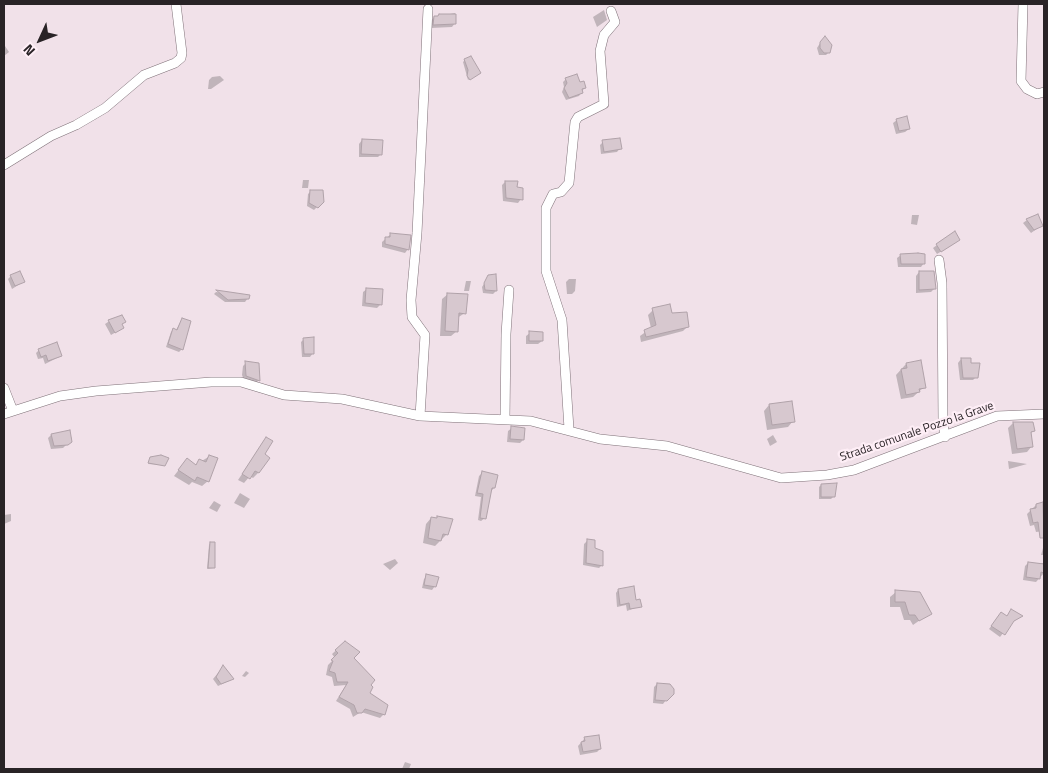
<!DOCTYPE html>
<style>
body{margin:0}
#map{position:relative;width:1048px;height:773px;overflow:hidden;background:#f1e1e9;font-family:"Titillium Web",sans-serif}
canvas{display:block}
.frame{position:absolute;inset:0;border:5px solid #292326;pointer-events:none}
.north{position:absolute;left:15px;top:15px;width:50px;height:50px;-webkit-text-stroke:4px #feeef6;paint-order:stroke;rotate:227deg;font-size:14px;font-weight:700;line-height:20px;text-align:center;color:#292326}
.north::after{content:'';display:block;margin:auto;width:18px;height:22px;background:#292326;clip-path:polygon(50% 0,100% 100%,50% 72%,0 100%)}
</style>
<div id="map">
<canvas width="1048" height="773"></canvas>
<div class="frame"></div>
<div class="north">N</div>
</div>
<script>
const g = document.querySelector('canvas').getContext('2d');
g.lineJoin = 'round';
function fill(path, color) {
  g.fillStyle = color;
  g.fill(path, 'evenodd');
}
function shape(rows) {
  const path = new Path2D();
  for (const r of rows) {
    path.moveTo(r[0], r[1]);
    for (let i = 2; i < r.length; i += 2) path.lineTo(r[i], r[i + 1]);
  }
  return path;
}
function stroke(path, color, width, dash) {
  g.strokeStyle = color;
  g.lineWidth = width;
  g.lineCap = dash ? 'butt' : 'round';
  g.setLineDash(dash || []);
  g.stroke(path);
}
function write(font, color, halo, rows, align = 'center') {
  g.font = font + ' "Titillium Web",sans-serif';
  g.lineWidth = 4.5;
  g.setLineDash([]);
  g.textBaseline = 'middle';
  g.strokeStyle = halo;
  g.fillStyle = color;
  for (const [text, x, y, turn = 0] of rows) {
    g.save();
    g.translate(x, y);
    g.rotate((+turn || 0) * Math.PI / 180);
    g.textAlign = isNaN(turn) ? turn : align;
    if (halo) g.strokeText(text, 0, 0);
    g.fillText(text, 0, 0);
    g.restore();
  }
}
const shadow = shape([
 [604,10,607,20,597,27,593,17],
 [455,13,455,23,452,27,431,28,431,21,434,17],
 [822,40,829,52,826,55,819,55,817,48],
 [5,46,9,52,4,56,4,48],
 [465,60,479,71,468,80,463,62],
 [220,76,224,80,211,89,208,89,209,80,212,77],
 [566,79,585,87,579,96,566,100,562,92,564,87,563,82],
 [897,120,909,129,905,132,896,134,893,123],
 [362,140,381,154,378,157,359,157,359,144],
 [603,142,620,148,617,152,601,154,600,145],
 [303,180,309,180,308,188,302,188],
 [505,182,516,189,521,199,518,203,503,201,502,185],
 [311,191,322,202,314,210,307,206,308,194],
 [912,215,919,215,917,225,911,224],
 [1027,220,1041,226,1031,233,1023,223],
 [391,234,408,249,405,253,382,247,382,242],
 [955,243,937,254,933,248,937,245],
 [901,255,924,263,921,267,898,267,897,258],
 [919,272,934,289,931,292,916,293,916,276],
 [11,276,23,282,12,289,8,279],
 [489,276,496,291,493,294,483,293,482,287],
 [569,279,576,279,575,291,572,294,567,294,566,282],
 [466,281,471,281,469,291,464,291],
 [367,289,381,304,377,308,362,306,363,292],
 [216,292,248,296,248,298,245,302,225,302,214,294],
 [448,294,465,313,457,318,457,331,451,336,440,336,442,299],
 [653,310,671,315,688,326,683,331,641,342,640,336,651,328,648,315],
 [114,318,124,322,121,325,123,328,111,335,105,324],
 [182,319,182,349,179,352,166,347,171,332,174,329,176,330],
 [530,333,542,341,538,344,526,344,526,336],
 [304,339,313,353,310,357,302,357,301,342],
 [39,350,61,356,45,364,43,358,38,359,36,353],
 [961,359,970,364,978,364,979,374,973,380,960,380,958,363],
 [246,363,258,364,258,381,255,384,244,380,242,375,243,366],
 [906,364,924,387,913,397,901,399,896,375],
 [769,405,793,421,788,427,767,430,764,411],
 [1013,423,1033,431,1030,434,1032,446,1027,452,1012,454,1008,428],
 [512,428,523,440,520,443,507,442,508,431],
 [69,432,72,439,63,448,51,449,48,438,51,435],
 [773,435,777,442,770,446,767,439],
 [266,438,258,473,253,478,250,476,244,483,238,480],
 [210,456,208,481,202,486,192,482,189,485,174,476,187,459,195,465],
 [151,458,164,465,148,464],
 [1008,461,1027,464,1009,469],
 [482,473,494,488,491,491,485,518,481,521,478,520,481,497,475,496,479,476],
 [821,485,834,496,831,499,819,499,819,487],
 [240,493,250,499,244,508,234,503],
 [214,501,221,505,217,512,209,508],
 [1042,504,1044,531,1036,532,1034,525,1030,526,1027,514,1036,505],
 [11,514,11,521,4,524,4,515],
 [438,517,447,534,435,546,423,543,426,524,431,518,435,519],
 [587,541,602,565,599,568,583,565,584,544],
 [210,543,214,568,207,569,209,545],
 [1043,548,1044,548,1044,555,1041,555],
 [395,559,398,563,390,570,383,564],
 [1028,563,1044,563,1044,573,1036,582,1023,580,1025,566],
 [427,576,435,586,432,590,422,588,424,579],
 [618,590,640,606,627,611,626,605,617,607,616,593],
 [896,592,930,613,913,625,910,620,904,620,900,607,890,607,890,597],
 [998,617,1021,617,1011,623,1000,637,989,629],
 [345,642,352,659,370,685,369,693,384,714,380,718,361,712,353,717,350,709,336,701,346,685,334,686,332,677,326,675,328,665,335,658,332,654],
 [223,667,233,679,218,686,213,679],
 [246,671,249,673,245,677,242,676],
 [657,684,666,700,663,704,653,703,654,687],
 [585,738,600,749,597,752,580,755,578,746],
 [405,762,411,764,409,769,402,769]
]);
const building = shape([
 [439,14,456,14,456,24,433,25,434,16,438,16,439,14],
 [825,36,832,45,830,53,824,53,820,48,820,42,825,36],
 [471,56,481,73,470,80,467,76,468,70,464,59,471,56],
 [577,74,580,82,584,81,586,88,582,89,583,93,569,98,564,88,567,83,565,78,577,74],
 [907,116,910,129,899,131,896,119,907,116],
 [620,138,622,149,604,152,602,140,620,138],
 [362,139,383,140,382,155,361,154,362,139],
 [505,181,518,181,517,187,523,188,523,200,506,198,505,181],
 [310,190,323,190,324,202,318,208,309,203,310,190],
 [1038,214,1043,226,1034,230,1026,219,1038,214],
 [955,231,960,240,941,252,936,244,955,231],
 [390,233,411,235,409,250,385,244,385,237,390,237,390,233],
 [918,253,925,254,925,264,901,264,900,254,918,253],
 [20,271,25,282,15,286,10,275,20,271],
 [919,271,934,271,936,289,919,290,919,271],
 [496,274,497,291,485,290,484,283,488,275,496,274],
 [366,288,383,289,382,305,365,303,366,288],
 [216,290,250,295,249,299,228,300,216,290],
 [447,293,468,294,466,314,459,313,458,332,445,331,447,293],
 [670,304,672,313,687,312,689,327,646,337,644,330,656,325,652,308,670,304],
 [122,315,126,322,122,324,124,328,115,333,108,320,122,315],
 [182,318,191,321,183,350,168,344,173,328,177,330,182,318],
 [529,331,543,332,543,341,529,341,529,331],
 [314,337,314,354,304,354,303,338,314,337],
 [57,342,62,356,48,361,46,355,41,357,38,349,57,342],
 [961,358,971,358,971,363,980,363,978,378,963,378,961,358],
 [921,360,926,388,919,389,920,392,906,395,901,369,907,368,906,363,921,360],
 [245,361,259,363,260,381,246,376,245,361],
 [792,401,795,422,772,425,769,404,792,401],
 [1013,422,1033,422,1035,431,1031,432,1033,447,1017,449,1013,422],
 [511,426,525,428,524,440,510,439,511,426],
 [70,430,72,442,68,445,54,446,51,434,70,430],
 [266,437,273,441,265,454,270,458,259,473,255,471,250,479,242,474,266,437],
 [161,455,169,458,165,466,148,463,150,457,161,455],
 [209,455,218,458,209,482,197,477,195,481,178,470,187,458,196,465,199,459,206,462,209,455],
 [482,471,498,475,495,488,492,488,486,519,480,518,483,494,477,493,482,471],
 [837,483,835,497,821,497,821,484,837,483],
 [1043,502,1044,538,1040,538,1038,522,1033,523,1030,509,1036,508,1036,504,1043,502],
 [437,516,453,519,448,535,443,534,441,541,428,538,431,517,437,518,437,516],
 [587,539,595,540,595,548,603,551,603,566,586,563,587,539],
 [210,542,215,542,215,568,208,568,210,542],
 [1028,562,1044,564,1044,573,1041,572,1040,579,1026,577,1028,562],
 [426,574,439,577,436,587,424,585,426,574],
 [634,586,636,600,640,599,642,607,630,609,629,603,620,605,618,589,634,586],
 [895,590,920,592,932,614,919,621,915,615,909,615,905,602,895,602,895,590],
 [1011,609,1023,616,1014,621,1005,635,991,626,1001,612,1007,616,1011,609],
 [345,641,360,652,354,658,375,680,371,685,373,687,370,693,388,705,385,715,365,709,362,713,357,713,354,705,339,697,348,682,337,682,335,673,329,671,333,661,331,660,338,653,335,650,345,641],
 [223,665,234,679,221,684,216,677,223,665],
 [657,683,670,684,674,689,674,694,667,701,655,700,657,683],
 [599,735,601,749,583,752,581,742,585,741,584,737,599,735]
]);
const street = shape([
 [1023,4,1021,81,1027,89,1037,94,1044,92],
 [4,165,51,136,76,125,105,108,144,75,175,63,181,58,182,53,176,4],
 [939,260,942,283,943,423,945,437],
 [4,388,13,411],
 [4,414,60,396,96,391,211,382,241,382,284,395,342,399,420,416,531,421,600,439,667,446,781,478,827,475,854,470,997,416,1044,414],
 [420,416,425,335,412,317,411,300,417,233,428,9],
 [505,420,506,334,509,290],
 [569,429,562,320,546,271,546,208,553,194,561,192,569,183,575,122,578,117,604,104,600,51,604,35,615,22,611,11]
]);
const streetNames = [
 ["Strada comunale Pozzo la Grave",917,432,-19]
];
fill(shadow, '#0003');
fill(building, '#d7c8cf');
stroke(building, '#b0a2a9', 1);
stroke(street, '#7f7178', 10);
stroke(street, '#fff', 9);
write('12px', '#292326', '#feeef6', streetNames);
</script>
